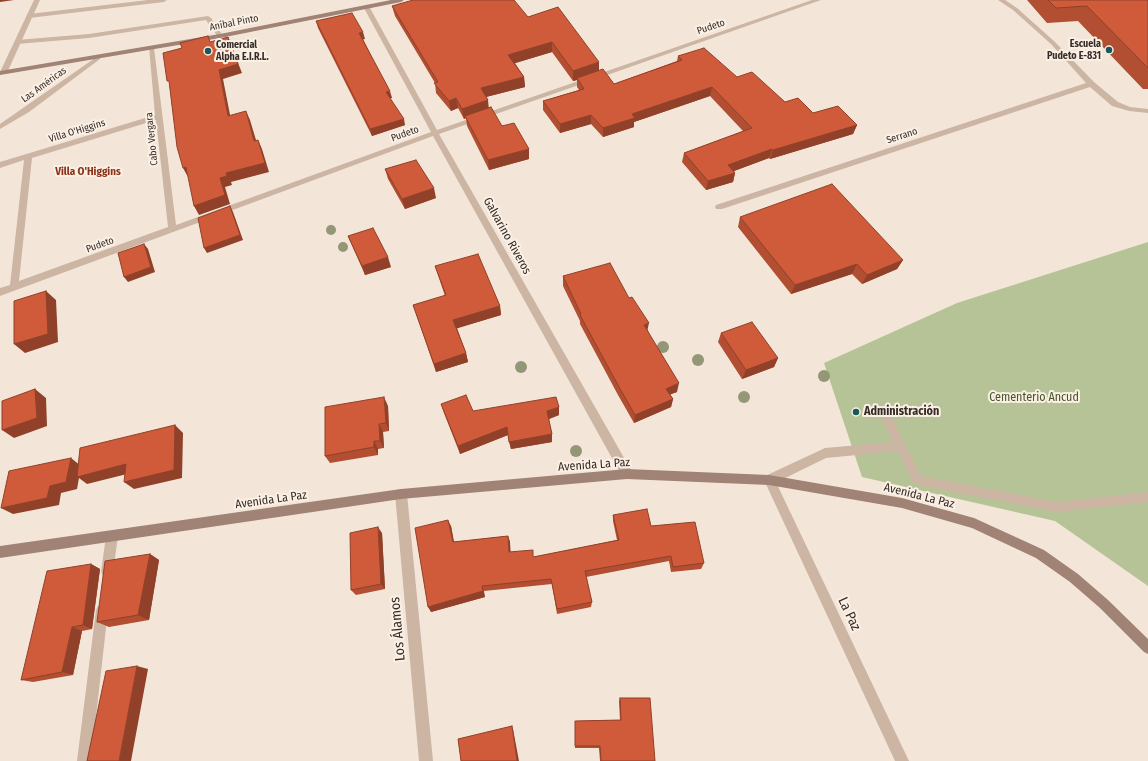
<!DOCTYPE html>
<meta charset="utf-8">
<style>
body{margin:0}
canvas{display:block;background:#f3e6d8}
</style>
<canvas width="1148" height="761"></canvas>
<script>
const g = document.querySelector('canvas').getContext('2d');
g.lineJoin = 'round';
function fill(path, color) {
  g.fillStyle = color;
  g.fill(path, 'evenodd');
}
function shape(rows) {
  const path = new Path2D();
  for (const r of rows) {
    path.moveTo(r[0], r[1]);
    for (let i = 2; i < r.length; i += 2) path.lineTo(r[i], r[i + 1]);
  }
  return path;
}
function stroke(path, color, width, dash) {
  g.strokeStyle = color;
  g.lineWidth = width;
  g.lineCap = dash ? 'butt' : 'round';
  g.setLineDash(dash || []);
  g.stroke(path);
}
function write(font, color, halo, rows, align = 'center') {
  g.font = font + ' "Fira Sans Condensed",sans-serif';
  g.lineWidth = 4;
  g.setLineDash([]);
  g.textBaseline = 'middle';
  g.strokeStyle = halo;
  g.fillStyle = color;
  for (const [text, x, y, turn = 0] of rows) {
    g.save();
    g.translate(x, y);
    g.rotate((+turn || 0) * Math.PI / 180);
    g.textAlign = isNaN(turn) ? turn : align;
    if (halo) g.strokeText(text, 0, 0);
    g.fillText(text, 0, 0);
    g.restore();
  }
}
const green = shape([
 [1148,242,1148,586,1055,521,862,477,824,363,957,303]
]);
const lane = shape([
 [148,0,167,0,164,2,29,18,26,16,29,14,148,0],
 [208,16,211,18,223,36,222,37,218,37,206,20,89,38,17,44,14,42,17,40,89,34,208,16],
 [884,409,888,410,921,476,1057,502,1148,492,1148,502,1057,512,918,485,914,484,898,451,826,458,773,484,769,485,765,484,764,480,765,476,825,448,893,442,879,413,880,410,884,409]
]);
const street = shape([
 [34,0,40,0,7,73,1,74,0,72,34,0],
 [812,0,821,0,439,134,631,470,632,474,631,478,627,479,623,478,433,136,0,296,0,288,10,285,24,160,0,168,0,162,155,115,149,47,154,48,176,225,431,132,364,8,365,7,370,8,437,130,812,0],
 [156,120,168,227,19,281,32,158,156,120],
 [998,0,1005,0,1017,8,1055,42,1094,82,1118,102,1130,107,1148,109,1148,113,1129,111,1112,106,1090,87,722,209,716,209,715,207,716,205,1086,83,1051,44,1013,10,998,0],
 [98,56,100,57,100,59,29,112,0,129,0,124,98,56],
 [769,475,773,476,909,761,895,761,764,480,765,476,769,475],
 [401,489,405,490,407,494,433,761,419,761,395,494,397,490,401,489],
 [112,530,116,532,118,536,113,572,111,576,107,578,103,576,101,572,106,536,108,532,112,530],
 [102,604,106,606,108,610,91,761,77,761,96,610,98,606,102,604]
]);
const secondary = shape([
 [391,0,404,0,401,2,220,38,0,75,0,71,220,34,391,0],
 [627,469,769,475,902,498,974,518,1044,550,1078,574,1108,600,1148,639,1148,654,1144,652,1100,608,1070,582,1036,558,972,528,902,508,769,485,627,479,401,499,0,558,0,546,401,489,627,469]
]);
const trees = [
 [331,230,5],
 [343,247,5],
 [663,347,6],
 [698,360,6],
 [521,367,6],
 [824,376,6],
 [744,397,6],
 [576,451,6]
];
const wall = shape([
 [1027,0,1148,0,1148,89,1143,89,1078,21,1047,23],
 [392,6,528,17,599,70,614,84,677,61,678,56,737,77,785,102,813,113,857,125,853,134,770,159,769,158,734,171,735,173,733,182,706,190,682,162,684,153,743,131,710,96,634,122,634,127,603,137,591,124,560,133,543,110,543,101,579,90,577,87,577,80,573,81,552,52,515,63,524,77,525,87,486,97,488,100,488,108,502,126,529,149,529,159,489,170,467,126,466,118,464,119,458,108,451,111,436,93,435,83,395,16],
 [316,21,365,39,363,39,392,98,390,98,405,125,372,136,318,28],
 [385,169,436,198,405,209,388,179],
 [740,217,903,260,897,269,862,284,852,274,791,294,738,227],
 [348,236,391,267,365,275],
 [435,266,500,306,501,315,457,328,466,353,468,362,436,372,413,305,445,296],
 [563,276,629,298,648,331,677,392,670,394,673,399,671,407,634,423,618,395,580,324,580,321,563,286],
 [721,333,778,358,774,367,742,379,718,342],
 [441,404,473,411,559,415,548,419,552,434,552,442,511,449,508,435,460,454,444,413],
 [388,406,389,431,383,432,384,448,378,449,378,455,330,463,325,456],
 [613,515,651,526,704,563,701,569,671,572,669,561,586,577,592,602,591,607,557,614,552,584,484,591,485,597,431,612,451,526,454,542,508,536,510,542,510,552,534,557,617,540,613,521],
 [382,533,385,589,356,595,351,590],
 [150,554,159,560,149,620,109,627,97,622],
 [91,564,100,569,92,629,82,631,73,675,33,682,21,680],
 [620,698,655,761,600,761,599,748,575,748,575,721,620,720,619,701]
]);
const shadedWall = shape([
 [0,0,14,0,0,2],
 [363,32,365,39,361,40,359,33],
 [228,37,242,73,223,79,232,125,228,116,219,70],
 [552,42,552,52,509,65,508,55],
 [599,62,599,72,577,78,577,80,573,81,573,71],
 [524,77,525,87,482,98,481,88],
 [712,87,710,96,634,122,634,127,603,137,603,128,632,114],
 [390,91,392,98,388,99,386,92],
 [456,98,458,108,451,111,449,101],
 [488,100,489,110,465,116,466,118,464,119,462,109],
 [246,111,250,120,259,150,254,141],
 [591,115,591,124,560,133,560,124],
 [404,119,405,125,372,136,370,129],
 [857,125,853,134,770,159,773,150],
 [258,140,262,149,269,172,231,182,232,185,225,187,230,204,199,215,194,206,220,178,226,173],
 [529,149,529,159,489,170,488,160],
 [772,149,769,158,726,174,728,165],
 [186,167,188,177,183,168],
 [735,173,733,182,706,190,708,181],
 [434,188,436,198,405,209,402,199],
 [230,206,233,212,243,240,207,253,204,248],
 [144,244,148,249,155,272,128,282,124,277],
 [388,257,391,267,365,275,362,266],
 [903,260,897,269,862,284,867,275],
 [857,264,852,274,791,294,795,285],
 [46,291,56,300,58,342,25,353,14,344],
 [500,306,501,315,455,329,453,320],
 [649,323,647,332,644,325],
 [466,353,468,362,436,372,434,364],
 [778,358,774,367,742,379,746,370],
 [679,383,677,392,664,397,666,389],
 [35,389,46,398,47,426,14,438,2,430],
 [384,397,388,406,389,431,386,423],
 [673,399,671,407,634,423,635,415],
 [559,407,559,415,547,420,547,411],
 [379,424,383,432,384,448,380,441],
 [175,425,183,433,182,478,134,489,124,482],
 [507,427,508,435,460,454,458,446],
 [552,434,552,442,511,449,509,442],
 [374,441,378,449,378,455,374,447],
 [71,458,81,466,126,464,135,472,87,484,79,478,77,489,61,493,59,505,13,514,1,508,50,486],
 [448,520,451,526,455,548,453,542],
 [378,527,382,533,385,589,381,584],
 [508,536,510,542,511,558,509,552],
 [150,554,159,560,149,620,138,615],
 [91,564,100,569,92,629,83,625],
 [482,586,485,597,431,612,428,607],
 [72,627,82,631,73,675,62,672],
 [137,666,148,669,131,761,119,761],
 [512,726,513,729,519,761,517,761]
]);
const building = shape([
 [413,0,514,0,528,17,558,7,599,62,573,71,552,42,508,55,524,77,481,88,488,100,462,109,456,98,449,101,434,83,438,82,392,6,413,0],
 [1048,0,1148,0,1148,68,1087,6,1056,8,1048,0],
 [352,13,363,32,359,33,390,91,386,92,404,119,370,129,316,21,352,13],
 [208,36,210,42,228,37,238,64,219,70,228,116,246,111,254,141,258,140,265,163,226,173,227,176,220,178,225,195,194,206,186,167,183,168,177,147,169,81,167,81,163,53,182,48,180,43,208,36],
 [704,48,737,77,752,72,785,102,798,98,813,113,838,106,857,125,773,150,772,149,728,165,735,173,708,181,684,153,752,128,712,87,632,114,635,118,603,128,591,115,560,124,543,101,584,89,577,78,603,69,614,84,682,60,678,56,704,48],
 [491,107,502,126,514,123,529,149,488,160,465,116,491,107],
 [416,160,434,188,402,199,385,169,416,160],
 [832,184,903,260,867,275,857,264,795,285,740,217,832,184],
 [230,206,240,235,204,248,198,218,230,206],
 [373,228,388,257,362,266,348,236,373,228],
 [144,244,151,267,124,277,118,253,144,244],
 [478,254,500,306,453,320,466,353,434,364,413,305,446,295,435,266,478,254],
 [610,263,629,298,632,297,649,323,644,325,679,383,666,389,673,399,635,415,619,387,580,315,581,314,563,276,610,263],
 [46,291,48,334,14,344,14,301,46,291],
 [752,322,778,358,746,370,721,333,752,322],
 [35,389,37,418,2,430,2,401,35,389],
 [466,395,473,411,556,397,559,407,547,411,552,434,509,442,507,427,458,446,441,404,466,395],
 [384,397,386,423,379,424,380,441,374,441,374,447,325,456,325,407,384,397],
 [175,425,174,470,124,482,126,464,77,477,80,448,175,425],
 [71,458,66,482,50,486,47,498,1,508,9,471,71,458],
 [647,509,651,526,695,522,704,563,673,567,671,556,585,571,592,602,557,609,551,579,482,586,483,591,428,607,415,528,448,520,453,542,508,536,509,552,533,550,533,557,619,540,613,515,647,509],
 [378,527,381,584,351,590,350,533,378,527],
 [150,554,138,615,97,622,105,561,150,554],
 [91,564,83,625,72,627,62,672,21,680,47,571,91,564],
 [137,666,119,761,87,761,106,671,137,666],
 [620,698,650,698,655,761,601,761,600,746,575,746,575,721,621,720,620,698],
 [512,726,517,761,461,761,458,739,512,726]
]);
const markers = [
 [1109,50,4,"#18585b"],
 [208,51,4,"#18585b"],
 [856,412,4,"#18585b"]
];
const farStreetnames = [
 ["Aníbal Pinto",234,23,-11],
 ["Pudeto",711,27,-19],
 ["Las Américas",44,85,-36],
 ["Villa O'Higgins",77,131,-17],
 ["Pudeto",405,134,-20],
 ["Serrano",902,136,-18],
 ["Cabo Vergara",152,139,-96],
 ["Pudeto",100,245,-20]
];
const farPoinames = [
 ["Escuela",1101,44],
 ["Pudeto E-831",1101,56],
 ["Comercial",216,45,"left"],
 ["Alpha E.I.R.L.",216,57,"left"]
];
const farNeighbourhoodnames = [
 ["Villa O'Higgins",88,172]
];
const streetNames = [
 ["Galvarino Riveros",507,236,61],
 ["Avenida La Paz",594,465,-4],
 ["Avenida La Paz",919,496,14],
 ["Avenida La Paz",271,500,-8]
];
const parkNames = [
 ["Cementerio Ancud",1034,398]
];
const poiNames = [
 ["Administración",864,412]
];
const nearStreetnames = [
 ["La Paz",849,614,65],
 ["Los Álamos",398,629,-95]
];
fill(green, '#b5c397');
fill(lane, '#ccb5a3');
fill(street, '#ccb5a3');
fill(secondary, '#a08375');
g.fillStyle = '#949777';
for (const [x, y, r] of trees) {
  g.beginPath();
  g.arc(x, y, r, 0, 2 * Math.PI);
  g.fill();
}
fill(wall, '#b24e32');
fill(shadedWall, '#914029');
fill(building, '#cf5b3a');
stroke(building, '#914029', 1);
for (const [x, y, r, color] of markers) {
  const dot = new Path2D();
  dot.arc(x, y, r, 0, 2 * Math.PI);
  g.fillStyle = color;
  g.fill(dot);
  stroke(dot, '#fbf0e5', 1.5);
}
write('10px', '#362b26', '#fbf0e5', farStreetnames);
write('bold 10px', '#362b26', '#fbf0e5', farPoinames, 'right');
write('bold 11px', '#8b3219', '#fbf0e5', farNeighbourhoodnames);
write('12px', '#362b26', '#fbf0e5', streetNames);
write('12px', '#465728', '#fbf0e5', parkNames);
write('bold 12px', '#362b26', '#fbf0e5', poiNames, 'left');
write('14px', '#362b26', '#fbf0e5', nearStreetnames);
</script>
